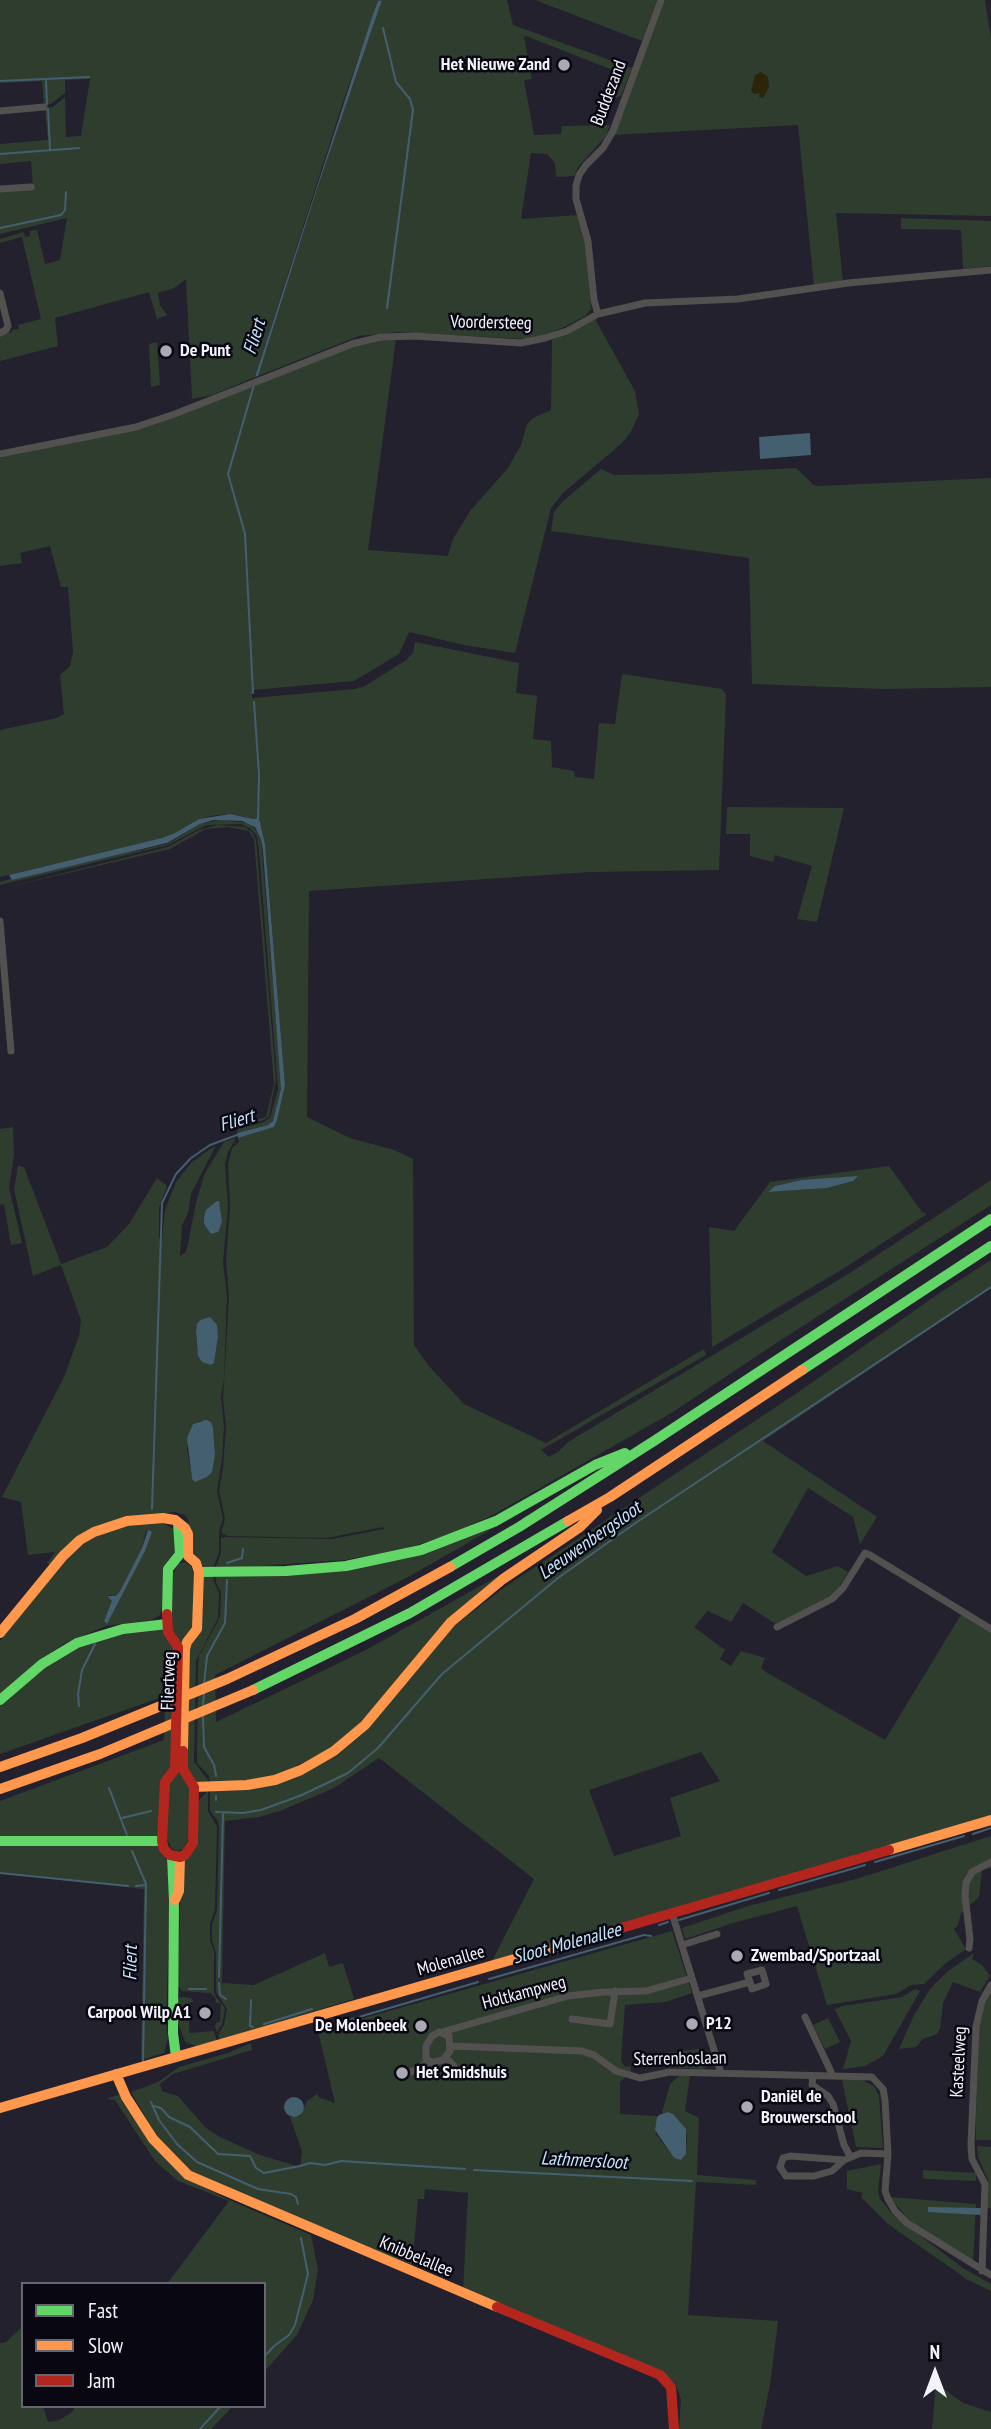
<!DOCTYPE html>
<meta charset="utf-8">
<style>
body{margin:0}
#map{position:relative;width:991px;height:2429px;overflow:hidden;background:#22212d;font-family:"PT Sans Narrow",sans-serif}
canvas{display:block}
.legend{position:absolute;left:21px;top:2282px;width:245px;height:126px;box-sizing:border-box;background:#090812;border:2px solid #676670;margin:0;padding:9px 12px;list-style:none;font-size:21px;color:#f3f3fc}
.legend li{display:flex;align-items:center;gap:14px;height:35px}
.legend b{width:35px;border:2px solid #676670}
.north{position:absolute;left:900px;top:2338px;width:70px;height:70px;-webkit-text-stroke:5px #090812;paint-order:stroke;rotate:0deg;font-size:19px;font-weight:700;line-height:28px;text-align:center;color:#f3f3fc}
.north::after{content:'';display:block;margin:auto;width:24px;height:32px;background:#f3f3fc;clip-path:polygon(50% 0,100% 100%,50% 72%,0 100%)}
</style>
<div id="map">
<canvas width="991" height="2429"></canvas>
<ul class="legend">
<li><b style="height:9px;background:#63d668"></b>Fast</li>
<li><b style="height:9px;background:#ff974d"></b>Slow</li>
<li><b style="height:9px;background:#b3261e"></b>Jam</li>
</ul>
<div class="north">N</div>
</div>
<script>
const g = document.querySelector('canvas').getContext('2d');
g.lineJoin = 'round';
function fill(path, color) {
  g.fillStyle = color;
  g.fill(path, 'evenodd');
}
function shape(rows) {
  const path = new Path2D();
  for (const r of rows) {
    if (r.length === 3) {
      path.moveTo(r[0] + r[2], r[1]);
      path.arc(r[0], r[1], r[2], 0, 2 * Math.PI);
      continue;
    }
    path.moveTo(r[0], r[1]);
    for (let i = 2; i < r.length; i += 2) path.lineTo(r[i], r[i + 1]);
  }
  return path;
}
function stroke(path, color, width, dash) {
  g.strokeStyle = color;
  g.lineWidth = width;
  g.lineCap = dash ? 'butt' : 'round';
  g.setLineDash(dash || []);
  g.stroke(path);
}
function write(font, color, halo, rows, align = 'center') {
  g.font = font + ' "PT Sans Narrow",sans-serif';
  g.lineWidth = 5;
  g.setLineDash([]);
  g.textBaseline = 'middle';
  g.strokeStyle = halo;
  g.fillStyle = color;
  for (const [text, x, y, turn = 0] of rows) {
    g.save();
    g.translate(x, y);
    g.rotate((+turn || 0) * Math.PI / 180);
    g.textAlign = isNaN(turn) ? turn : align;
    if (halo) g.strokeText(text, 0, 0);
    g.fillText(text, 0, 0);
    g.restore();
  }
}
const green = shape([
 [0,0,379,0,342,105,255,377,212,395,192,399,186,279,174,288,158,293,160,305,167,315,157,319,149,292,55,318,58,346,0,361,0,336,12,332,12,330,19,329,18,325,41,319,22,237,0,243,0,239,24,232,25,237,30,236,30,231,37,230,45,264,60,260,67,218,0,234,0,191,33,188,31,161,0,164,0,144,48,140,45,108,53,107,65,97,66,137,81,136,90,79,65,80,65,93,51,104,44,105,42,81,0,83],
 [382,0,507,0,513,25,632,68,621,96,611,99,620,73,526,36,524,37,532,79,524,80,534,135,561,134,562,126,610,125,606,136,578,167,574,176,556,177,555,163,547,154,531,153,521,219,578,215,586,242,591,309,585,316,566,326,548,334,527,339,398,332,359,336,258,376,316,192],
 [535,0,657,0,642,41],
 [663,0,985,0,991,39,991,216,836,213,843,282,814,286,798,125,613,135],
 [901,218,991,221,991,266,963,269,961,230,901,229],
 [595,319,635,391,639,415,630,433,621,444,563,493,551,508,515,653,464,645,409,632,399,654,354,681,252,690,252,698,355,689,365,686,406,660,413,653,415,642,519,663,516,693,537,696,533,739,551,741,552,767,574,771,575,777,594,779,599,723,615,724,622,674,722,689,726,695,719,870,590,872,309,891,307,1117,350,1138,394,1150,413,1159,414,1345,428,1365,464,1404,546,1443,704,1349,706,1355,541,1450,549,1457,558,1452,568,1442,850,1273,991,1180,991,1205,781,1340,673,1412,493,1515,456,1532,402,1550,345,1560,215,1569,221,1553,221,1538,225,1537,332,1539,384,1529,383,1527,327,1538,228,1536,221,1533,225,1519,219,1491,223,1468,226,1426,223,1399,229,1297,226,1260,230,1207,228,1165,232,1148,239,1142,238,1138,273,1127,285,1085,265,844,259,818,254,819,230,814,216,815,199,819,168,837,0,877,0,730,57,718,64,714,60,675,70,666,73,652,68,587,61,587,50,546,20,553,22,563,0,566,0,458,139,429,177,417,347,349,386,339,396,339,368,550,448,556,453,539,470,511,508,468,521,445,527,424,533,418,551,410,552,340],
 [157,342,160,385,151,387,149,344],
 [796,468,814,485,819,486,991,478,991,687,883,689,752,684,749,558,551,531,554,512,562,502,601,469,614,475,677,474],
 [727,807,844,808,817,922,797,919,812,866,775,855,773,862,750,856,750,834,726,834],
 [220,820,250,823,258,833,261,839,281,1080,281,1092,273,1121,268,1125,237,1133,238,1129,264,1122,270,1118,278,1089,259,851,257,836,251,829,241,824,206,825,168,845,0,885,0,882,10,879,167,844,200,824],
 [218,825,245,827,252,832,256,840,276,1079,269,1116,264,1120,239,1127,238,1125,266,1117,274,1084,254,840,249,831,228,827,206,829,170,849,0,889,168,847,199,830],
 [13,1127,14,1155,9,1188,22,1243,11,1245,4,1204,0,1205,0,1129],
 [236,1138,228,1152,225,1164,228,1207,223,1262,227,1296,224,1379,221,1396,224,1427,222,1459,217,1491,223,1519,219,1531,219,1552,213,1569,204,1567,192,1553,189,1521,185,1515,175,1512,122,1518,97,1526,82,1535,50,1565,47,1563,55,1552,28,1555,21,1502,2,1497,64,1377,79,1336,81,1320,61,1265,33,1276,14,1189,18,1166,24,1167,61,1264,107,1247,129,1224,157,1178,167,1186,159,1207,159,1238,162,1240,165,1210,176,1182,192,1162,216,1145,191,1194,188,1213,182,1225,180,1256,186,1252,188,1244,196,1202,205,1173,224,1142],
 [210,1317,218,1337,214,1363,211,1365,197,1349,196,1332,200,1320],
 [201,1421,211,1422,213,1427,215,1454,213,1462,192,1479,187,1448,193,1424],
 [889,1166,922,1212,927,1214,846,1267,712,1347,709,1227,734,1231,770,1182],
 [851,1178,853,1181,827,1188,768,1192,775,1186,801,1180],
 [991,1260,991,1288,763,1441,877,1517,860,1544,853,1517,808,1488,772,1552,806,1576,838,1566,848,1572,836,1592,829,1598,776,1624,743,1603,731,1622,708,1611,694,1627,725,1650,720,1659,731,1666,741,1651,765,1658,761,1668,766,1672,885,1740,962,1613,991,1631,991,1816,492,1961,534,1879,379,1758,334,1788,280,1811,259,1817,225,1821,222,1983,254,1985,325,1953,329,1967,343,1963,354,1999,220,2040,218,2035,224,2025,227,2009,216,1992,216,1953,212,1940,212,1925,217,1910,219,1828,218,1821,210,1811,210,1791,247,1790,337,1756,369,1728,454,1626,505,1587,797,1393,938,1294],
 [701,1752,720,1781,670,1798,681,1836,614,1856,589,1790],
 [518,1514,410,1576,215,1675,216,1722,366,1650,516,1566,481,1592,344,1741,275,1777,210,1784,209,1776,197,1763,198,1665,199,1656,220,1617,221,1592,216,1582,215,1574,346,1569],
 [160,1522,174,1529,178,1549,160,1615,151,1620,106,1626,65,1643,39,1660,0,1694,0,1641,70,1555,89,1540,116,1528],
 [146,1531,152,1532,143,1554,107,1624,104,1621,113,1601,107,1597,108,1595,116,1596,120,1591,142,1548],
 [185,1562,191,1566,193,1572,196,1573,195,1627,190,1635,180,1771,190,1783,190,1841,187,1841,184,1848,178,1851,172,1849,168,1841,165,1840,166,1785,178,1771,180,1642,172,1633,171,1572,174,1572,178,1564],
 [202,1574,213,1574,214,1582,219,1593,218,1618,196,1661,194,1762,208,1780,208,1784,197,1784,187,1768,190,1644],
 [164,1628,174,1646,173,1764,159,1838,0,1839,0,1801,164,1740,165,1696,0,1754,0,1705,55,1657,111,1633],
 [208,1791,208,1811,217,1827,215,1909,210,1924,210,1940,214,1951,214,1993,216,1997,222,2004,225,2009,222,2024,217,2032,215,2027,216,2023,220,2022,221,2003,216,2003,215,1997,210,1993,182,1991,178,1986,181,1865,186,1858,198,1801],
 [991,1836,991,1868,982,1870,979,1897,961,1913,958,1925,954,1929,966,1949,946,1963,924,1984,911,1985,896,1994,827,2005,797,1906,733,1923,685,1939,682,1928,748,1906,856,1879],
 [151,1843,159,1847,168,1861,170,1894,166,2024,168,2038,164,2053,141,2060,144,1889,0,1873,0,1846],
 [672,1931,692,1993,665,2002,625,2005,621,2060,624,2066,631,2067,631,2072,620,2082,620,2114,658,2116,656,2134,674,2158,686,2154,687,2134,667,2112,662,2113,670,2084,681,2074,690,2075,685,2111,699,2118,697,2175,756,2180,756,2185,696,2182,688,2315,778,2321,770,2385,761,2429,679,2429,681,2399,675,2382,654,2371,463,2291,468,2193,425,2189,424,2199,418,2199,412,2269,208,2182,179,2164,159,2141,131,2092,158,2082,179,2067,228,2053,251,2043,252,2050,173,2074,160,2084,162,2091,178,2096,206,2128,220,2137,260,2155,300,2167,302,2151,290,2117,300,2116,307,2101,317,2094,320,2098,335,2103,318,2031],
 [974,1953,972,1959,982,1965,990,1976,980,1992,953,1982,943,2003,940,2029,937,2034,923,2039,916,2047,899,2049,914,2015,930,1989,948,1971],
 [991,1988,991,2140,976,2140,976,2114,979,2027,986,1997],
 [915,1989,920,1991,883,2056,865,2066,843,2069,851,2041,835,2010,832,2011,842,2006,902,1997],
 [180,1997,191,1998,194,2002,190,2002,189,2033,214,2031,217,2041,196,2046,185,2042,177,2020,177,2001],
 [828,2018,840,2042,825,2049,813,2025],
 [699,2049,703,2050,708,2065,703,2069,669,2067,664,2053],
 [842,2080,862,2080,874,2086,879,2096,883,2148,856,2147],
 [121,2094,150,2141,208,2189,229,2200,311,2235,318,2269,313,2300,297,2335,264,2372,264,2284,167,2284,229,2201,178,2181,155,2161,115,2100,106,2099],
 [977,2146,991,2147,991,2208,986,2208,988,2180,978,2157],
 [881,2164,878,2191,880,2199,893,2215,963,2268,991,2284,991,2291,968,2280,888,2224,861,2197,863,2193,847,2189,847,2171],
 [923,2170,976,2173,976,2181,926,2179,923,2178],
 [890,2197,976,2204,973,2265,909,2220],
 [23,2326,23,2406,43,2406,48,2422,59,2420,71,2413,76,2406,233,2406,211,2429,0,2429,0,2343,6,2342],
 [936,2383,963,2403,991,2412,991,2429,932,2429]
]);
const sand = shape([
 [761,72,768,77,769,87,763,98,759,97,760,93,754,94,751,91,755,75]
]);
const water = shape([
 [382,0,316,192,258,376,255,377,371,20,378,1],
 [810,433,811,455,760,459,759,437],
 [230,814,254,819,259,818,265,844,285,1085,277,1120,274,1127,238,1138,237,1133,268,1125,273,1121,281,1089,263,851,261,839,255,827,242,821,214,820,200,824,167,843,12,880,9,875,162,838,173,834,199,819],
 [858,1176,853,1181,827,1188,768,1192,775,1186,801,1180],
 [217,1201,219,1201,222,1222,218,1232,211,1234,204,1224,204,1218,206,1210],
 [210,1317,217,1325,218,1337,214,1363,211,1365,202,1362,198,1356,196,1332,197,1324,200,1320],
 [206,1420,211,1422,213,1427,215,1454,212,1472,207,1477,195,1482,192,1479,187,1438,193,1424],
 [148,1530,152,1532,145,1551,107,1624,104,1621,112,1601,107,1596,116,1596,120,1591,142,1548],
 [294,2107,10],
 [667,2112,673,2114,686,2129,686,2154,681,2160,674,2158,655,2130,657,2118,659,2115],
 [928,2207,981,2208,981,2215,928,2212]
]);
const stream = shape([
 [383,28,396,82,410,99,413,110,387,308],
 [0,81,89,77],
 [46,81,47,104],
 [48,109,50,149],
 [0,154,79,148],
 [0,228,61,215,65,210,66,192],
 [253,693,245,534,228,474,254,385],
 [254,702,259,774,258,820],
 [152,1509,162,1203,176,1174,191,1158,210,1145,237,1135],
 [227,1563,242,1558,243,1549],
 [204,1684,207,1656,225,1623,227,1580],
 [203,1705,204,1693],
 [79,1706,78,1694,82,1670,95,1644],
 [203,1717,204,1747,214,1765,216,1776],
 [109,1788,127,1835],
 [216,1800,216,1796],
 [216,1812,243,1813,261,1810,302,1795,348,1773,378,1748,442,1674,558,1578,634,1524,991,1287],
 [122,1818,151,1811],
 [973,1834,991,1828],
 [132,1851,146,1884,143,2063],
 [875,1862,964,1836],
 [0,1873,128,1886],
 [136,1886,145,1885],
 [779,1890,865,1865],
 [679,1920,769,1893],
 [659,1925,668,1922],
 [219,1977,223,1813],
 [489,1979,644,1935,651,1936],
 [219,1983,220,1995,226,1999],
 [189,1989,206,1989],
 [251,2000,250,2026,253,2027],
 [264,2024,312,2009],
 [318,2029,478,1982],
 [151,2102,159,2120,177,2144,197,2162,258,2189,291,2194,296,2197,298,2204],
 [154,2106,161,2108,169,2117,190,2127,218,2154,250,2156,256,2168,264,2173,300,2166],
 [300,2166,310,2163,325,2165,341,2161,465,2169],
 [474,2170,692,2181],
 [264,2357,274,2346,289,2335,295,2325,308,2274,301,2238],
 [200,2429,221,2406]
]);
const street = shape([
 [0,111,44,107],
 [0,189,31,187],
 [0,293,8,326,6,330,0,333],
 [598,314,594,300,588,241,576,199,576,186,579,175,586,165,603,148,613,131,661,0],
 [0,454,136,427,175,414,352,344,381,337,415,336,521,343,545,338,567,331,598,314,645,303,738,299,848,283,991,270],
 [0,921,11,1051],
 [777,1627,832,1599,843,1588,865,1553,870,1555,991,1629],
 [672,1913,721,2073],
 [682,1945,717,1934],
 [969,1948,970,1939,965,1896,966,1883,972,1872,991,1862],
 [698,1996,750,1982,752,1989,766,1984,762,1970,747,1974,750,1982],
 [805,2017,833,2076],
 [572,2019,610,2024,615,1991],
 [439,2032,449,2036,450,2051,443,2060,431,2063,426,2058,426,2046,432,2036,439,2032],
 [442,2032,568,1996,604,1992,646,1991,692,1978],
 [451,2046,582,2051,594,2055,616,2071,640,2078,670,2072,872,2077,883,2089,885,2100,888,2154,885,2191,888,2199,895,2211,907,2223,991,2275],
 [446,2058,454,2066,455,2074],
 [410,2072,419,2069,428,2061],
 [813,2076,812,2085,828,2096,833,2104,844,2145,850,2156],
 [844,2160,832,2171,814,2176,786,2176,780,2167,783,2158,790,2156,844,2160,861,2153,888,2154],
 [982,2271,985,2184,972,2159,971,2145,976,2027,982,2001,991,1985]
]);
const fast = shape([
 [802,1370,991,1246],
 [450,1567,519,1527,654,1441,991,1219],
 [199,1572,286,1571,346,1566,421,1550,496,1521,595,1465,625,1453],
 [167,1614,168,1569,180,1554,178,1523],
 [253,1690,410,1613,568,1521],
 [0,1700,42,1664,77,1643,123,1629,167,1624],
 [0,1841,162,1841],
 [172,1856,174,1901,173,2033,176,2057]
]);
const slow = shape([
 [568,1521,610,1497,802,1370],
 [0,1633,63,1556,80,1540,94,1532,127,1521,163,1518,175,1520,185,1528,188,1534,188,1556,196,1563,199,1572,197,1629,187,1642,185,1649,183,1751],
 [0,1767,82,1738,227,1679,355,1619,450,1567],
 [194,1787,247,1785,275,1780,301,1770,334,1751,365,1725,451,1622,503,1579,580,1527,597,1510],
 [0,1789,100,1754,253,1690],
 [889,1850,991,1820],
 [175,1900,179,1891,180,1857],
 [116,2074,126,2097,153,2139,188,2175,497,2307],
 [0,2108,580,1940]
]);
const jam = shape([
 [167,1614,168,1632,178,1647,175,1769,165,1782,162,1841,164,1849,170,1855,180,1857,185,1855,193,1843,194,1787,183,1769,183,1751],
 [580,1940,889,1850],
 [497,2307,660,2375,671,2387,674,2429]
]);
const markers = [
 [564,65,7,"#aaaab4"],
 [166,351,7,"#aaaab4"],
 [737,1956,7,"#aaaab4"],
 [205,2013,7,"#aaaab4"],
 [692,2024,7,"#aaaab4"],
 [421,2026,7,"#aaaab4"],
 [402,2073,7,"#aaaab4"],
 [747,2107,7,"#aaaab4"]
];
const poiNames = [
 ["Het Nieuwe Zand",550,65,"right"],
 ["De Punt",180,351],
 ["Zwembad/Sportzaal",751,1956],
 ["Carpool Wilp A1",191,2013,"right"],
 ["P12",706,2024],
 ["De Molenbeek",407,2026,"right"],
 ["Het Smidshuis",416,2073],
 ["Daniël de",761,2097],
 ["Brouwerschool",761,2118]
];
const streetNames = [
 ["Buddezand",609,93,-69],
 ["Voordersteeg",491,323,1],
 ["Fliertweg",169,1681,-88],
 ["Molenallee",451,1961,-16],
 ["Holtkampweg",524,1993,-15],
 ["Sterrenboslaan",680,2059,-1],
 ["Kasteelweg",959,2062,-87],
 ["Knibbelallee",416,2257,23]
];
const waterNames = [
 ["Fliert",255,337,-73],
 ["Fliert",237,1121,-17],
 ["Leeuwenbergsloot",590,1541,-35],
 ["Sloot Molenallee",567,1944,-15],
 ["Fliert",131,1963,-89],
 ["Lathmersloot",584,2161,3]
];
fill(green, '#2f3d2f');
fill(sand, '#2d250a');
fill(water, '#445f6f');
stroke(stream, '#445f6f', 2);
stroke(street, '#53514f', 7);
stroke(fast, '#63d668', 10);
stroke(slow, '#ff974d', 10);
stroke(jam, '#b3261e', 10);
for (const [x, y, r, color] of markers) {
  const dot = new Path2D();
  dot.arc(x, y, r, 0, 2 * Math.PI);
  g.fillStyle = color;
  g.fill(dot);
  stroke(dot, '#090812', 2.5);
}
write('bold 18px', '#f3f3fc', '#090812', poiNames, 'left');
write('18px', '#f3f3fc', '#090812', streetNames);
write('italic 19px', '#c4e6fa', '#090812', waterNames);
</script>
